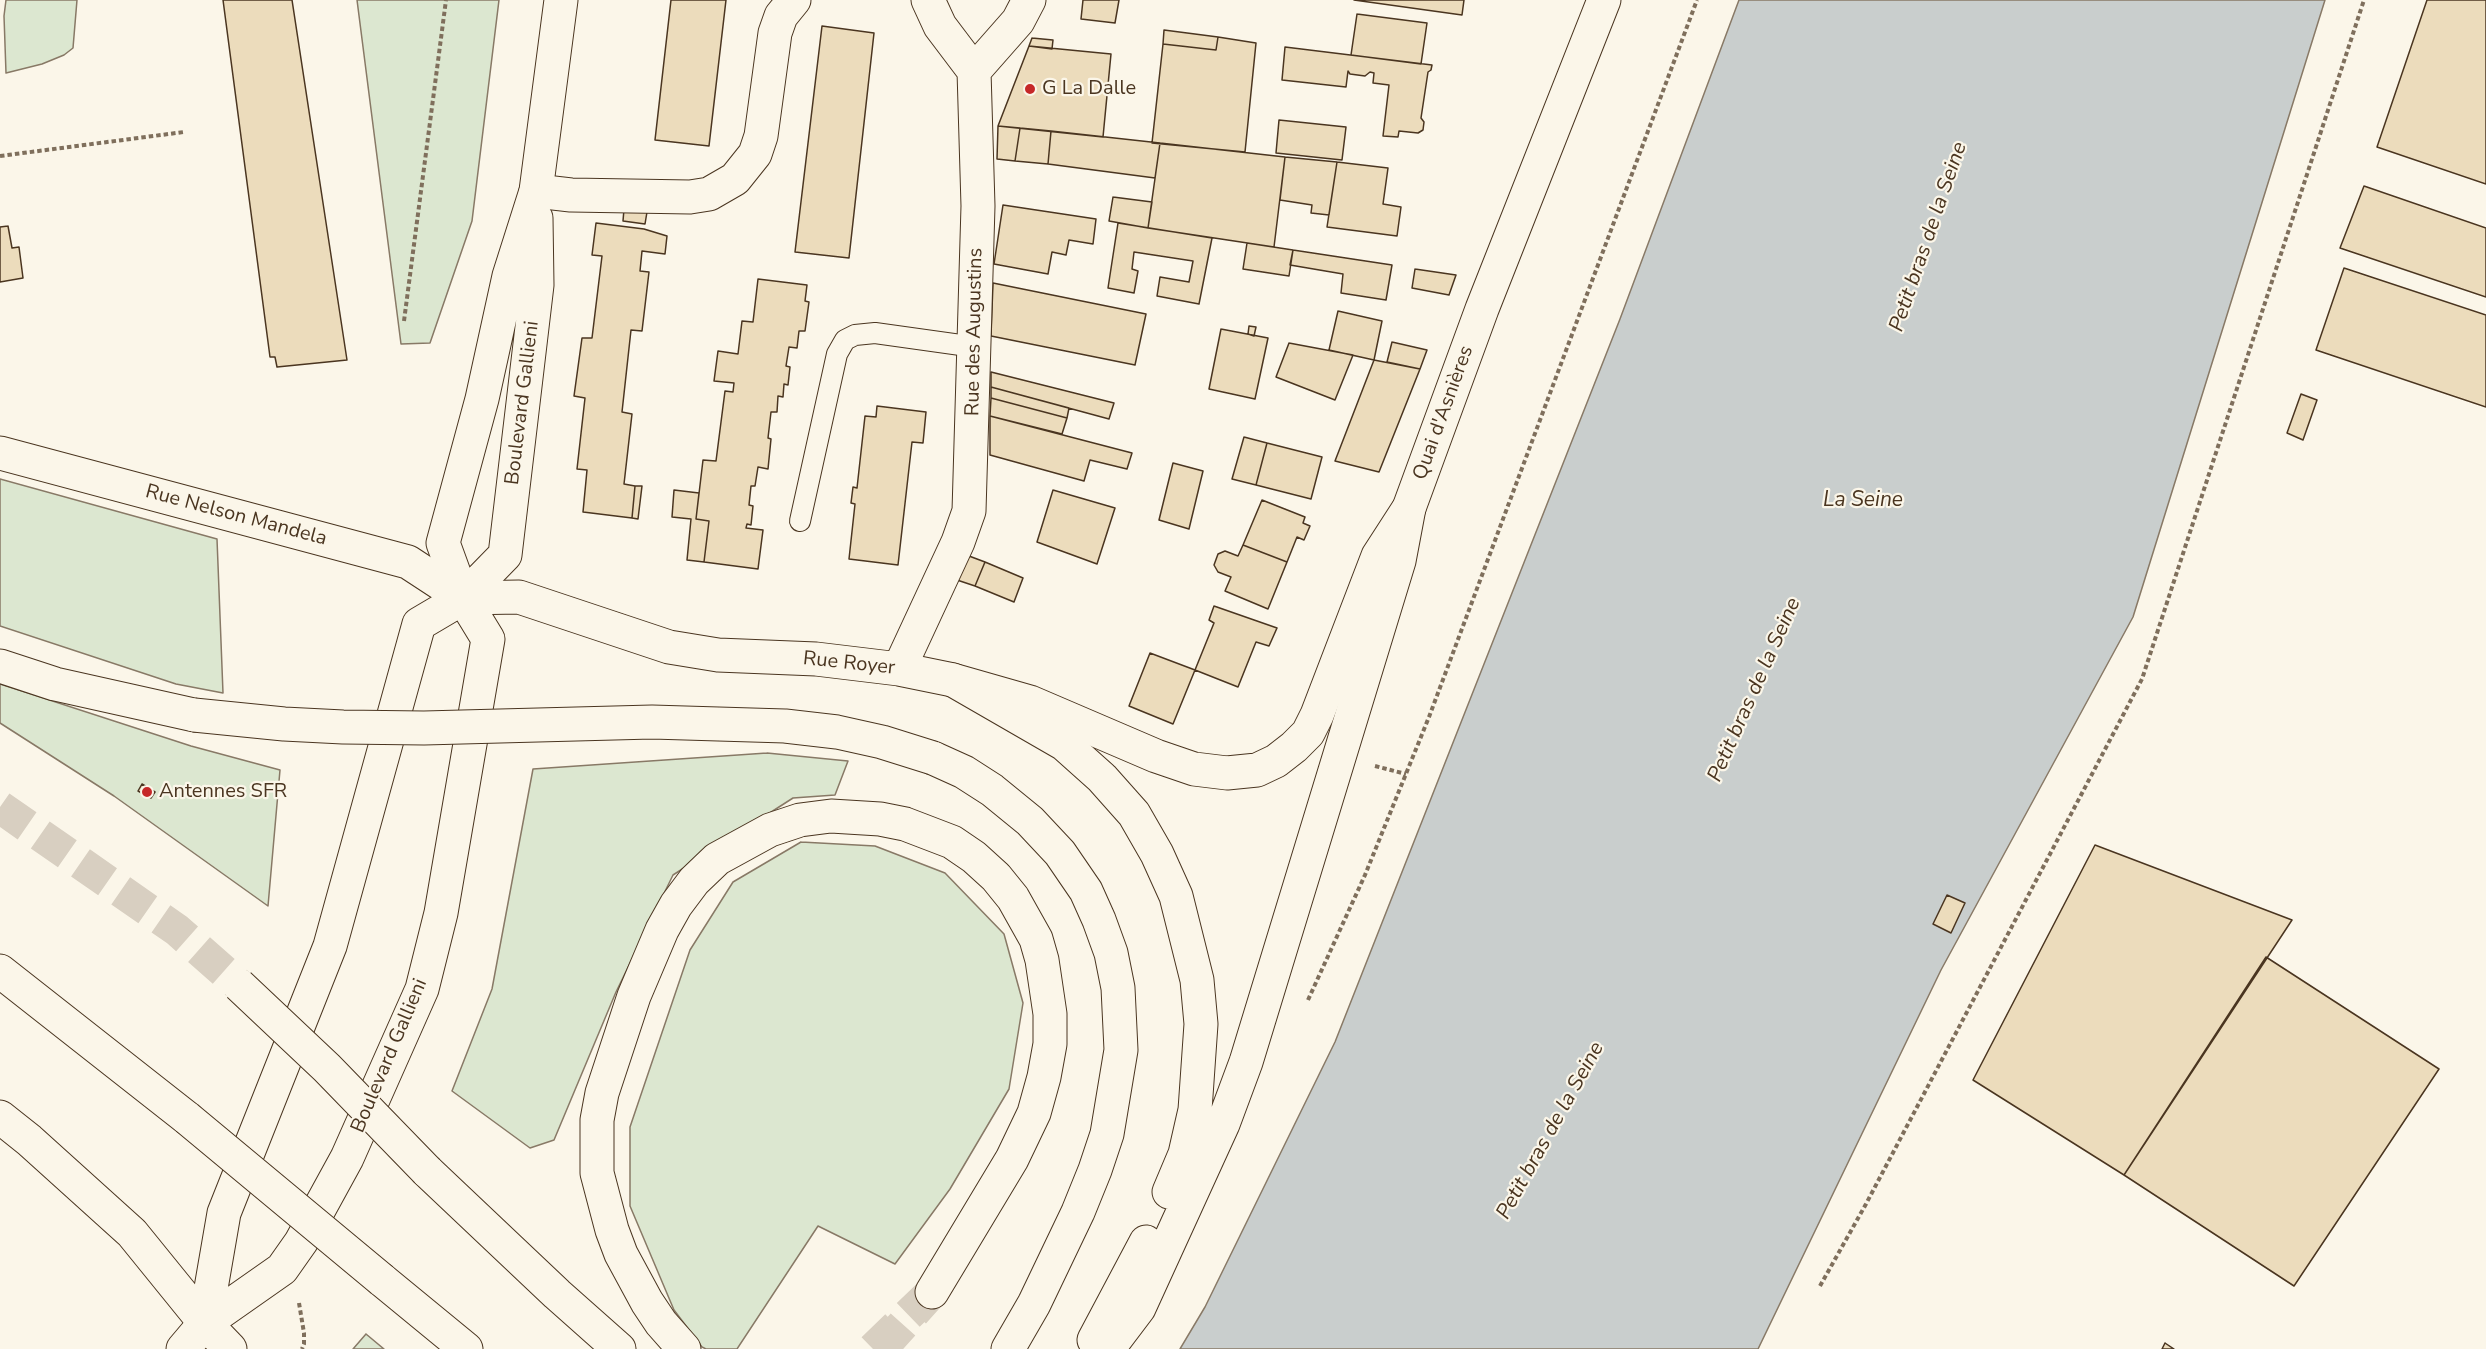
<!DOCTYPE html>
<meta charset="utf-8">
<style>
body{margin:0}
canvas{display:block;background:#fbf6e9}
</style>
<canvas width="2486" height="1349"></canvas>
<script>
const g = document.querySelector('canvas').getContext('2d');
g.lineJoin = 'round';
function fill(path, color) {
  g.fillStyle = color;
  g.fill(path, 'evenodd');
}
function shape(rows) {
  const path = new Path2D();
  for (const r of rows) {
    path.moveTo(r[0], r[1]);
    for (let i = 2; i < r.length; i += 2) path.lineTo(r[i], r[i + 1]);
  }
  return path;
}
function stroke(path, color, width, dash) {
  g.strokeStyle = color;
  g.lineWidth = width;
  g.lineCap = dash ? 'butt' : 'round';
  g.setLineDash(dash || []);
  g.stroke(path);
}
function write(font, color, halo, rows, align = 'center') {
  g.font = font + ' "Nunito Sans",sans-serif';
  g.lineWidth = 4.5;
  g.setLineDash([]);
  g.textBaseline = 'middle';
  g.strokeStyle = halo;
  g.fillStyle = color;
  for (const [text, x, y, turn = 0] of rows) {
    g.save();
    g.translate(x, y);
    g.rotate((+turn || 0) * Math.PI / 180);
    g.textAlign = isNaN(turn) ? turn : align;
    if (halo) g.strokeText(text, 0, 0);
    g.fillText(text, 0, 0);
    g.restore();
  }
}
const green = shape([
 [6,0,77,0,73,48,64,55,42,64,6,73,4,16,6,0],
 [357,0,499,0,472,221,430,343,401,344,357,0],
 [0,479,217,539,223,693,176,684,0,626,0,479],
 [0,684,191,746,280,770,268,906,114,796,0,723,0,684],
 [767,753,848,761,835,795,793,798,673,875,616,992,554,1140,530,1148,452,1091,492,989,533,769,767,753],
 [801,842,875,846,945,873,1004,934,1023,1003,1009,1089,950,1189,895,1264,818,1226,737,1349,706,1349,702,1347,674,1310,630,1206,630,1127,690,950,733,882,801,842],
 [366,1334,384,1349,353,1349,366,1334]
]);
const water = shape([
 [1739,0,2325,0,2133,617,1941,970,1758,1349,1180,1349,1205,1307,1335,1042,1620,319,1739,0]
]);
const building = shape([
 [223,0,292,0,347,360,277,367,275,357,270,357,223,0],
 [671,0,726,0,709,146,655,140,671,0],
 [1083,0,1119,0,1115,23,1081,19,1083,0],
 [1354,0,1464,0,1462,15,1354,0],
 [2427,0,2486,0,2486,184,2377,147,2427,0],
 [1357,14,1427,23,1421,64,1351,55,1357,14],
 [822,26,874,33,849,258,795,252,822,26],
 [1164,30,1218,37,1216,50,1163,44,1164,30],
 [1218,37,1256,43,1245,152,1152,143,1163,44,1216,50,1218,37],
 [1032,38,1053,40,1052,49,1029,46,1032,38],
 [1029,46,1111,54,1103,137,998,126,1029,46],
 [1285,47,1432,65,1431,70,1428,72,1421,118,1424,122,1423,130,1418,133,1399,131,1398,137,1383,136,1389,85,1373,83,1374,73,1370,72,1365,76,1350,74,1348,71,1346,87,1282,80,1285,47],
 [1279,120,1346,127,1342,160,1276,153,1279,120],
 [998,126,1020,128,1015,161,997,159,998,126],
 [1020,128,1051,131,1048,164,1015,161,1020,128],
 [1051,131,1160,143,1155,178,1048,164,1051,131],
 [1160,143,1285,157,1274,247,1148,228,1160,143],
 [1285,157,1337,162,1329,215,1311,213,1312,205,1280,200,1285,157],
 [1337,162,1388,168,1383,204,1401,207,1397,236,1327,227,1337,162],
 [2364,186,2486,228,2486,297,2340,248,2364,186],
 [1113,197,1152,202,1148,228,1109,221,1113,197],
 [1003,205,1096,219,1093,244,1069,240,1066,255,1052,252,1048,274,994,264,1003,205],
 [624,209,647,212,645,224,623,221,624,209],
 [596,223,644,229,667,236,665,254,642,251,640,271,649,272,642,331,631,330,622,412,632,414,624,484,635,486,632,518,583,512,587,470,577,469,585,398,574,396,582,338,592,338,602,256,592,255,596,223],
 [1118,223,1212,238,1199,304,1157,296,1160,277,1189,282,1193,261,1134,252,1132,269,1138,271,1134,293,1108,288,1118,223],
 [8,226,12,248,19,247,23,278,0,282,0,227,8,226],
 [1247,243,1293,250,1289,276,1243,269,1247,243],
 [1293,250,1392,265,1386,300,1341,293,1343,274,1290,265,1293,250],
 [2344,268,2486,315,2486,407,2316,350,2344,268],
 [1415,269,1456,275,1449,295,1412,288,1415,269],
 [758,279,807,285,805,301,809,302,805,331,799,331,797,348,789,347,786,366,790,367,788,385,784,384,783,397,778,396,777,412,771,412,768,438,771,439,768,469,758,467,755,486,751,486,749,505,753,506,751,525,747,524,746,528,763,530,758,569,704,562,709,521,696,519,703,460,716,461,725,391,733,392,734,383,714,381,718,351,738,354,742,321,753,322,758,279],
 [993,283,1146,314,1135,365,991,336,993,283],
 [1338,311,1382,321,1374,360,1329,350,1338,311],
 [1249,326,1256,327,1254,336,1248,334,1249,326],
 [1221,329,1268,338,1255,399,1209,389,1221,329],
 [1392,342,1427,350,1420,369,1387,362,1392,342],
 [1289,343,1353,355,1335,400,1276,377,1289,343],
 [1374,360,1420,369,1379,472,1335,461,1374,360],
 [991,372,1114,403,1109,419,991,387,991,372],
 [991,387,1069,408,1067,418,991,398,991,387],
 [2301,394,2317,400,2303,440,2287,433,2301,394],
 [991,398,1067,418,1062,434,990,416,991,398],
 [877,406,926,412,923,443,912,442,898,565,849,559,855,504,851,503,853,487,857,488,865,416,876,417,877,406],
 [990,416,1132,453,1127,469,1090,460,1084,481,990,455,990,416],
 [1244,437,1267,443,1256,485,1232,479,1244,437],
 [1267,443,1322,457,1311,499,1256,485,1267,443],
 [1173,463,1203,471,1189,529,1159,520,1173,463],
 [635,486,642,486,638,519,632,518,635,486],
 [674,490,699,493,696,519,709,521,704,562,687,560,691,519,672,517,674,490],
 [1053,490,1115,508,1097,564,1037,542,1053,490],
 [1262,500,1305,517,1303,523,1310,526,1304,540,1297,537,1287,562,1243,545,1262,500],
 [1243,545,1287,562,1268,609,1225,591,1231,577,1218,572,1214,565,1218,554,1225,551,1238,556,1243,545],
 [969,556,985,562,975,586,957,580,969,556],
 [985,562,1023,578,1014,602,975,586,985,562],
 [1214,606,1277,628,1269,646,1256,642,1238,687,1195,670,1214,623,1209,620,1214,606],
 [1150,653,1195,670,1173,724,1129,706,1150,653],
 [142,784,155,792,151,798,138,791,142,784],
 [2095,845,2292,920,2124,1175,1973,1080,2095,845],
 [1947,895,1965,903,1951,933,1933,924,1947,895],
 [2266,957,2439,1069,2294,1286,2124,1175,2266,957],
 [2165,1343,2174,1349,2162,1349,2165,1343]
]);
const secondaryTunnel = shape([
 [873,1349,932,1292]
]);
const motorwayTunnel = shape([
 [0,807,177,930,239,985],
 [881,1349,932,1292]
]);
const path = shape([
 [0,156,184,132],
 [404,321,446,0],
 [1375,766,1406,774],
 [1308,1000,1365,875,1429,717,1697,0],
 [1820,1286,1866,1204,2142,679,2364,0],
 [299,1303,304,1333,304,1344,302,1349]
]);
const service = shape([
 [800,521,837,354,845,340,855,335,875,333,975,347]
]);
const minor = shape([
 [928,0,940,26,974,71],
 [536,191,571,195,690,197,709,194,735,179,755,154,761,136,775,33,781,16,794,0],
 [0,453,408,562,463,598,519,597,669,647,718,655,816,659,899,669,953,680,1030,702,1156,756,1194,769,1227,773,1257,770,1276,761,1294,747,1308,733,1317,715,1378,556,1409,508,1482,309,1604,0],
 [899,669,958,542,969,511,978,206,974,71,1018,21,1029,0],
 [0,1117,29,1140,132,1233,205,1323]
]);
const secondary = shape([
 [205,1323,224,1213,330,946,419,624,463,598,505,555,537,285,536,218],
 [183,1349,205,1323,282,1269,301,1242,347,1158,422,989,441,913,488,639,463,598,443,543,482,399,509,276,536,191,561,0]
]);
const primary = shape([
 [953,680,1064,744,1102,778,1134,814,1157,854,1176,896,1197,980,1201,1024,1195,1110,1185,1154,1169,1192],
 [205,1323,230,1349],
 [1094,1340,1146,1242],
 [1108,1349,1139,1308,1223,1124,1246,1062,1399,561,1409,508]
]);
const motorway = shape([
 [0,666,55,684,194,715],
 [933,758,964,772,992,790,1030,821,1060,853,1086,891,1099,920,1111,953,1118,988,1121,1050,1107,1134,1095,1170,1078,1212,1034,1304,1008,1349],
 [0,971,187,1118],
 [427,1171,557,1294,619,1349],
 [382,1280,466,1349],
 [684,1349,661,1323,647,1302,621,1254,612,1230,597,1173,597,1120,602,1093,634,996,662,930,676,905,694,881,717,859,770,830,800,820,831,816,880,819,905,824,952,842,974,857,996,877,1013,898,1036,939,1042,960,1050,1014,1050,1044,1044,1077,1034,1113,1012,1159,932,1292]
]);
const motorwayBridge = shape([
 [194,715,284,724,343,727,424,728,652,722,785,726,837,732,882,742,933,758],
 [239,985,327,1068,427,1171],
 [187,1118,382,1280]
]);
const markers = [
 [1030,89,6,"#c62828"],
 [147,792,6,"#c62828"]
];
const poiNames = [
 ["G La Dalle",1042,89],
 ["Antennes SFR",159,792]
];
const streetNames = [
 ["Rue des Augustins",975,332,-89],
 ["Boulevard Gallieni",523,403,-83],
 ["Quai d'Asnières",1444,413,-70],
 ["Rue Nelson Mandela",236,516,15],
 ["Rue Royer",849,664,6],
 ["Boulevard Gallieni",390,1056,-67]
];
const waterNames = [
 ["Petit bras de la Seine",1929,237,-71],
 ["La Seine",1863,501],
 ["Petit bras de la Seine",1755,690,-66],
 ["Petit bras de la Seine",1551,1131,-61]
];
fill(green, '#dce7d0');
stroke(green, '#887966', 1.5);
fill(water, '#c9cecd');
stroke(water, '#887966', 1.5);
fill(building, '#ecdcbc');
stroke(building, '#4a3520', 1.5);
stroke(secondaryTunnel, '#d8cfc1', 33, [33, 16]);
stroke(motorwayTunnel, '#d8cfc1', 33, [33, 16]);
stroke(service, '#4a3520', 22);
stroke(minor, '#4a3520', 35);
stroke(secondary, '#4a3520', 35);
stroke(primary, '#4a3520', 35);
stroke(motorway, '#4a3520', 35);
stroke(path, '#7f6f5c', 4, [4.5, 3]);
stroke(service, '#fbf6e9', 20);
stroke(minor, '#fbf6e9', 33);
stroke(secondary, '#fbf6e9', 33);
stroke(primary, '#fbf6e9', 33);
stroke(motorway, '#fbf6e9', 33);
stroke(motorwayBridge, '#4a3520', 35, []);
stroke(motorwayBridge, '#fbf6e9', 33);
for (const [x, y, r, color] of markers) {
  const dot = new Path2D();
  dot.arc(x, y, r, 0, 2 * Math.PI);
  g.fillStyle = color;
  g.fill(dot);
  stroke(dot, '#fbf6e9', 2);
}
write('20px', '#4a3520', '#fbf6e9', poiNames, 'left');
write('20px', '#4a3520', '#fbf6e9', streetNames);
write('italic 21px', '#4a3520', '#fbf6e9', waterNames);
</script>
